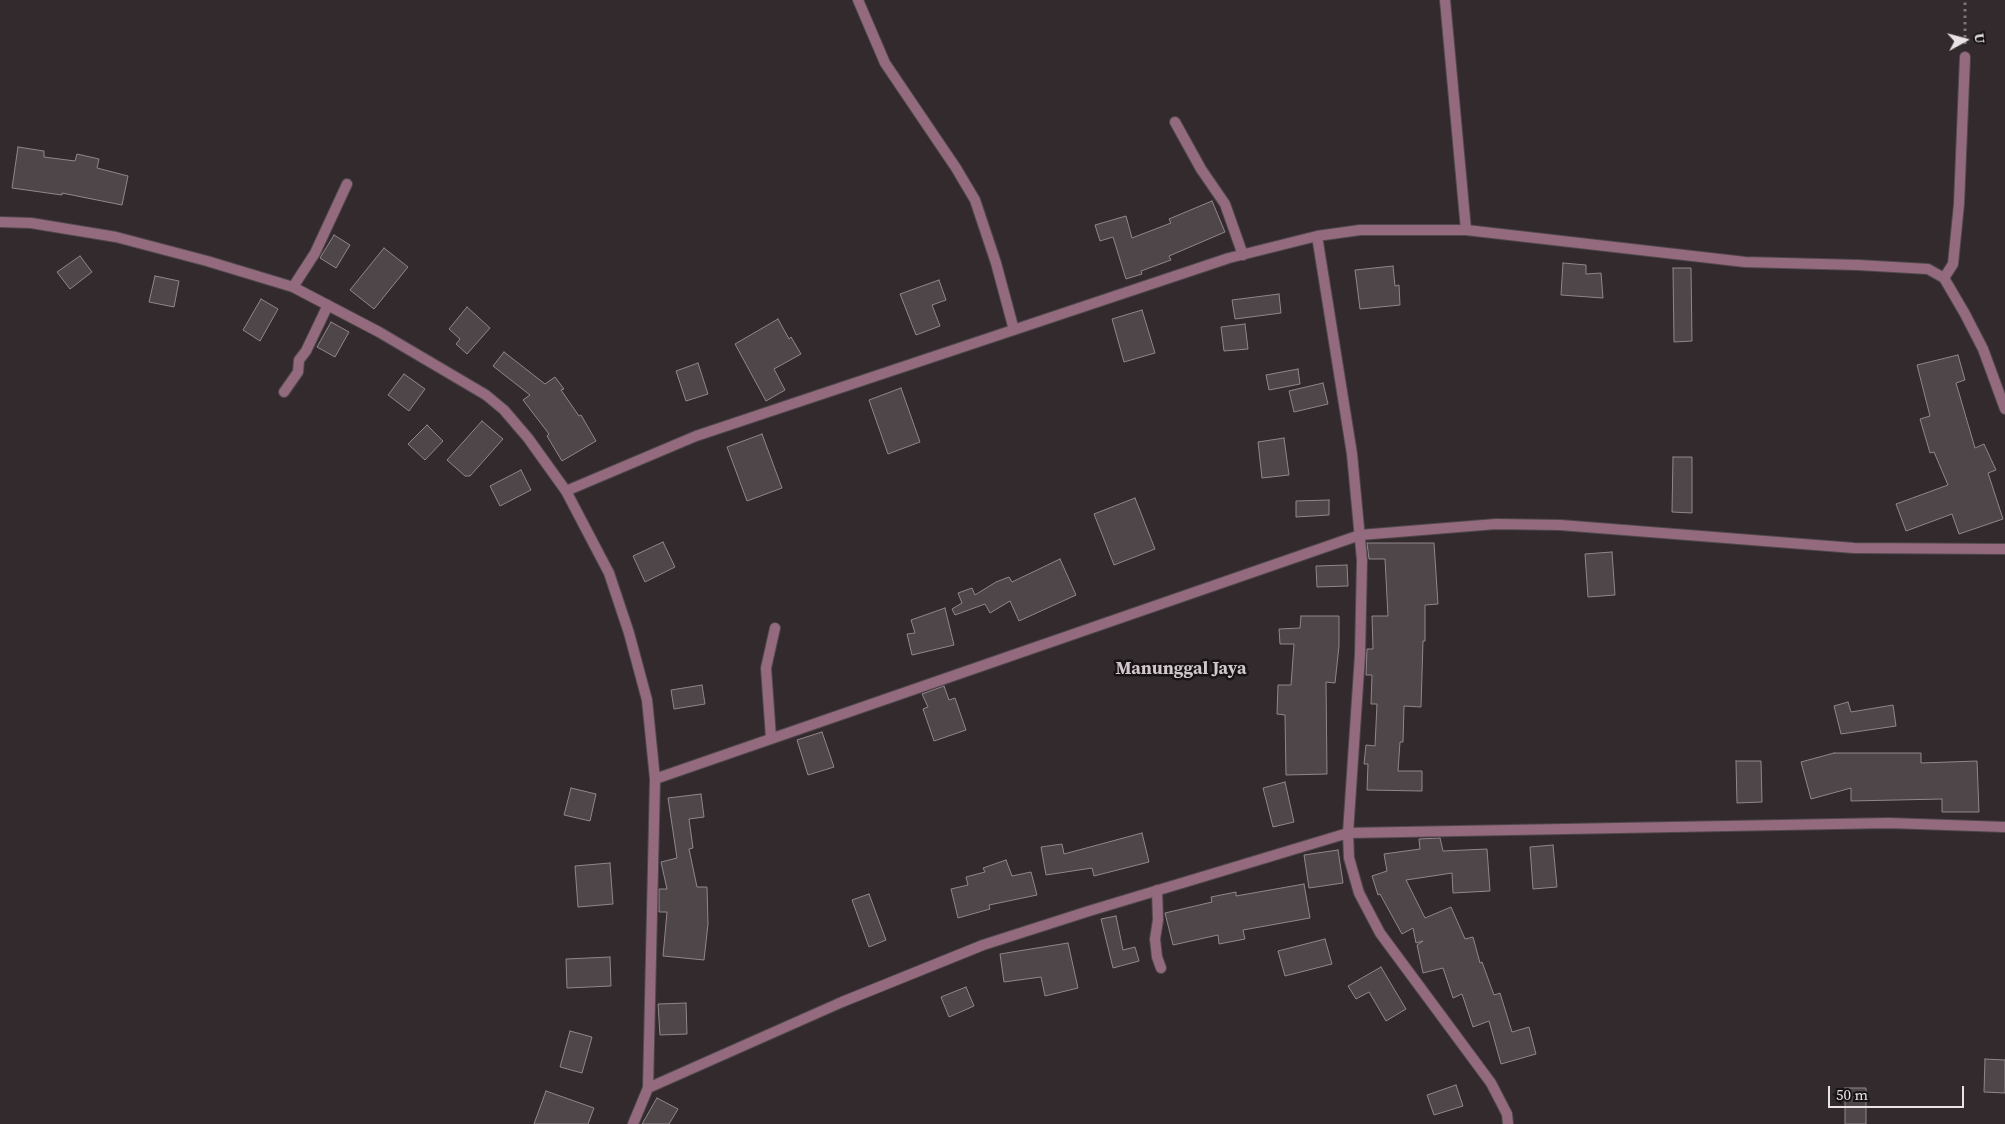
<!DOCTYPE html>
<style>
body{margin:0}
#map{position:relative;width:2005px;height:1124px;overflow:hidden;background:#332a2e;font-family:"Source Serif 4",serif}
canvas{display:block}
.north{position:absolute;left:1940px;top:15px;width:50px;height:50px;-webkit-text-stroke:4px #181416;paint-order:stroke;rotate:83deg;font-size:14px;font-weight:700;line-height:20px;text-align:center;color:#e9e3e5}
.north::after{content:'';display:block;margin:auto;width:18px;height:22px;background:#e9e3e5;clip-path:polygon(50% 0,100% 100%,50% 72%,0 100%)}
.scale{position:absolute;left:1828px;top:1086px;width:136px;height:22px;box-sizing:border-box;border:2px solid #e9e3e5;border-top:0;padding-left:6px;font-size:15px;line-height:18px;white-space:nowrap;color:#e9e3e5;-webkit-text-stroke:4px #181416;paint-order:stroke}
</style>
<div id="map">
<canvas width="2005" height="1124"></canvas>
<div class="north">U</div>
<div class="scale">50 m</div>
</div>
<script>
const g = document.querySelector('canvas').getContext('2d');
g.lineJoin = 'round';
function fill(path, color) {
  g.fillStyle = color;
  g.fill(path, 'evenodd');
}
function shape(rows) {
  const path = new Path2D();
  for (const r of rows) {
    path.moveTo(r[0], r[1]);
    for (let i = 2; i < r.length; i += 2) path.lineTo(r[i], r[i + 1]);
  }
  return path;
}
function stroke(path, color, width, dash) {
  g.strokeStyle = color;
  g.lineWidth = width;
  g.lineCap = dash ? 'butt' : 'round';
  g.setLineDash(dash || []);
  g.stroke(path);
}
function write(font, color, halo, rows, align = 'center') {
  g.font = font + ' "Source Serif 4",serif';
  g.lineWidth = 5;
  g.setLineDash([]);
  g.textBaseline = 'middle';
  g.strokeStyle = halo;
  g.fillStyle = color;
  for (const [text, x, y, turn = 0] of rows) {
    g.save();
    g.translate(x, y);
    g.rotate((+turn || 0) * Math.PI / 180);
    g.textAlign = isNaN(turn) ? turn : align;
    if (halo) g.strokeText(text, 0, 0);
    g.fillText(text, 0, 0);
    g.restore();
  }
}
const building = shape([
 [18,147,44,151,44,157,75,161,77,154,99,159,97,168,128,176,122,205,62,193,62,195,12,188,18,147],
 [1212,201,1225,232,1169,256,1171,260,1141,271,1142,274,1126,279,1113,237,1100,241,1095,225,1126,216,1132,238,1171,223,1169,219,1212,201],
 [334,235,350,245,336,268,320,258,334,235],
 [384,248,408,267,374,309,350,290,384,248],
 [80,256,92,272,70,289,57,272,80,256],
 [1563,263,1586,265,1586,274,1601,273,1603,298,1561,295,1563,263],
 [1393,266,1395,286,1399,285,1400,305,1360,309,1355,270,1393,266],
 [1673,268,1691,268,1692,341,1674,342,1673,268],
 [155,276,179,281,174,307,149,302,155,276],
 [939,280,946,300,932,305,940,326,916,335,900,294,939,280],
 [1279,294,1281,313,1235,319,1232,300,1279,294],
 [261,299,278,309,260,341,243,330,261,299],
 [467,307,490,328,467,354,456,344,460,339,449,329,467,307],
 [1142,310,1155,353,1124,362,1112,319,1142,310],
 [778,319,789,339,791,337,801,354,774,369,785,390,766,401,735,344,778,319],
 [331,322,349,332,335,357,317,347,331,322],
 [1245,324,1248,349,1224,351,1221,327,1245,324],
 [504,352,545,384,555,377,564,389,561,390,579,416,581,415,596,441,562,461,547,436,549,434,523,400,530,395,493,366,504,352],
 [1958,355,1965,380,1956,383,1975,448,1984,444,1996,470,1988,473,2003,519,1959,534,1952,514,1906,531,1896,504,1948,485,1934,452,1930,453,1920,419,1930,416,1917,365,1958,355],
 [698,363,708,394,686,401,676,371,698,363],
 [1298,369,1300,384,1269,390,1266,375,1298,369],
 [404,374,425,389,409,411,388,395,404,374],
 [1323,383,1328,404,1294,412,1289,391,1323,383],
 [901,388,920,442,888,454,869,400,901,388],
 [482,421,503,439,470,476,465,476,447,460,482,421],
 [427,425,443,441,425,460,408,444,427,425],
 [762,434,782,488,747,501,727,447,762,434],
 [1284,438,1289,475,1262,478,1258,442,1284,438],
 [1673,457,1692,457,1692,513,1672,512,1673,457],
 [521,470,531,490,500,506,490,486,521,470],
 [1135,498,1155,549,1114,565,1094,514,1135,498],
 [1329,500,1329,515,1296,517,1296,501,1329,500],
 [663,542,675,567,645,582,633,556,663,542],
 [1367,543,1434,543,1438,604,1425,605,1425,641,1423,641,1421,707,1404,706,1403,742,1400,742,1398,771,1422,771,1422,791,1367,790,1368,764,1364,764,1366,745,1375,746,1377,704,1371,704,1372,675,1366,675,1367,649,1373,649,1372,616,1388,616,1385,559,1369,559,1367,543],
 [1612,552,1615,595,1588,597,1585,554,1612,552],
 [1060,559,1076,595,1019,621,1010,601,990,613,985,604,955,615,952,609,962,603,958,593,972,588,975,595,996,582,1009,577,1012,582,1060,559],
 [1347,565,1348,586,1317,587,1316,566,1347,565],
 [945,608,954,645,912,655,907,634,915,633,911,620,945,608],
 [1301,616,1339,616,1339,646,1335,683,1326,682,1327,774,1286,775,1285,715,1277,714,1278,685,1291,685,1294,644,1280,644,1279,629,1300,628,1301,616],
 [702,685,705,704,674,709,671,690,702,685],
 [944,686,949,700,955,698,966,730,934,741,923,709,928,707,922,694,944,686],
 [1848,702,1851,712,1893,705,1896,726,1841,734,1834,706,1848,702],
 [822,732,834,767,808,775,797,740,822,732],
 [1834,753,1921,753,1921,763,1977,761,1979,812,1942,812,1942,799,1851,801,1851,788,1811,799,1801,762,1834,753],
 [1736,761,1761,761,1762,802,1737,803,1736,761],
 [1285,782,1294,822,1273,827,1263,788,1285,782],
 [571,788,596,794,590,821,564,815,571,788],
 [701,794,704,817,689,819,693,848,689,849,697,887,707,887,708,924,704,960,663,956,667,912,659,912,659,889,667,889,661,862,677,858,668,798,701,794],
 [1142,833,1149,862,1094,876,1092,868,1046,875,1041,847,1062,844,1064,854,1142,833],
 [1440,838,1443,851,1487,849,1490,891,1453,893,1452,873,1406,880,1425,918,1451,907,1465,939,1473,937,1480,963,1482,962,1494,995,1500,993,1512,1032,1529,1027,1536,1054,1501,1064,1489,1021,1473,1027,1462,994,1453,998,1443,968,1423,973,1417,945,1423,941,1416,943,1413,928,1402,934,1380,894,1378,895,1372,876,1387,871,1384,854,1420,849,1419,839,1440,838],
 [1553,845,1557,887,1533,889,1530,847,1553,845],
 [1338,850,1343,883,1309,888,1304,855,1338,850],
 [1006,860,1012,876,1031,872,1037,895,989,905,990,909,958,918,951,889,968,885,966,877,985,872,983,868,1006,860],
 [610,863,613,904,578,907,575,866,610,863],
 [1304,884,1310,918,1243,930,1245,939,1219,944,1218,935,1173,945,1165,913,1212,902,1211,897,1236,892,1236,896,1304,884],
 [869,894,886,940,869,947,852,900,869,894],
 [1116,916,1123,950,1135,947,1139,961,1113,968,1101,919,1116,916],
 [1325,939,1332,964,1285,976,1278,951,1325,939],
 [1068,943,1078,988,1045,996,1041,977,1004,982,1000,954,1068,943],
 [610,957,611,986,567,988,566,959,610,957],
 [1381,967,1406,1009,1386,1021,1369,992,1356,999,1348,986,1381,967],
 [966,987,974,1006,949,1017,941,997,966,987],
 [686,1003,687,1034,660,1035,658,1004,686,1003],
 [570,1031,592,1037,582,1073,560,1067,570,1031],
 [1985,1059,2005,1060,2005,1093,1984,1092,1985,1059],
 [1456,1085,1463,1106,1434,1115,1427,1095,1456,1085],
 [1845,1088,1866,1088,1866,1124,1845,1124,1845,1088],
 [546,1091,594,1108,588,1124,534,1124,546,1091],
 [657,1098,678,1109,669,1124,642,1124,657,1098]
]);
const path = shape([
 [1965,44,1965,0]
]);
const minor = shape([
 [858,0,885,63,956,168,975,200,996,263,1014,330],
 [1445,0,1466,230],
 [1965,57,1959,204,1953,264,1944,278,1965,314,1983,349,2005,409],
 [1175,122,1201,169,1225,204,1243,255],
 [0,222,31,223,116,237,207,261,293,287,379,332,486,395,504,410,528,438,566,491,609,573,629,633,647,700,655,779,648,1088,633,1124],
 [1317,236,1352,454,1362,560,1360,655,1348,833,1349,858,1359,893,1380,933,1491,1083,1507,1114,1508,1124],
 [293,287,315,253,347,184],
 [284,392,298,372,299,360,306,351,328,305],
 [566,491,696,436,1229,258,1317,236,1360,230,1466,230,1745,262,1858,265,1928,269,1944,278],
 [771,738,766,668,775,628],
 [655,779,1360,535,1496,524,1560,525,1854,548,2005,549],
 [1157,890,1158,920,1155,939,1157,957,1161,968],
 [648,1088,842,1002,983,945,1089,911,1348,833,1889,823,2005,827]
]);
const quarterNames = [
 ["Manunggal Jaya",1181,669]
];
fill(building, '#4f464a');
stroke(building, '#91868b', 1);
stroke(minor, '#50484b', 12);
stroke(path, '#7c7477', 3, [2.5, 4]);
stroke(minor, '#946b7e', 10);
write('bold 18px', '#d2c7cc', '#181416', quarterNames);
</script>
